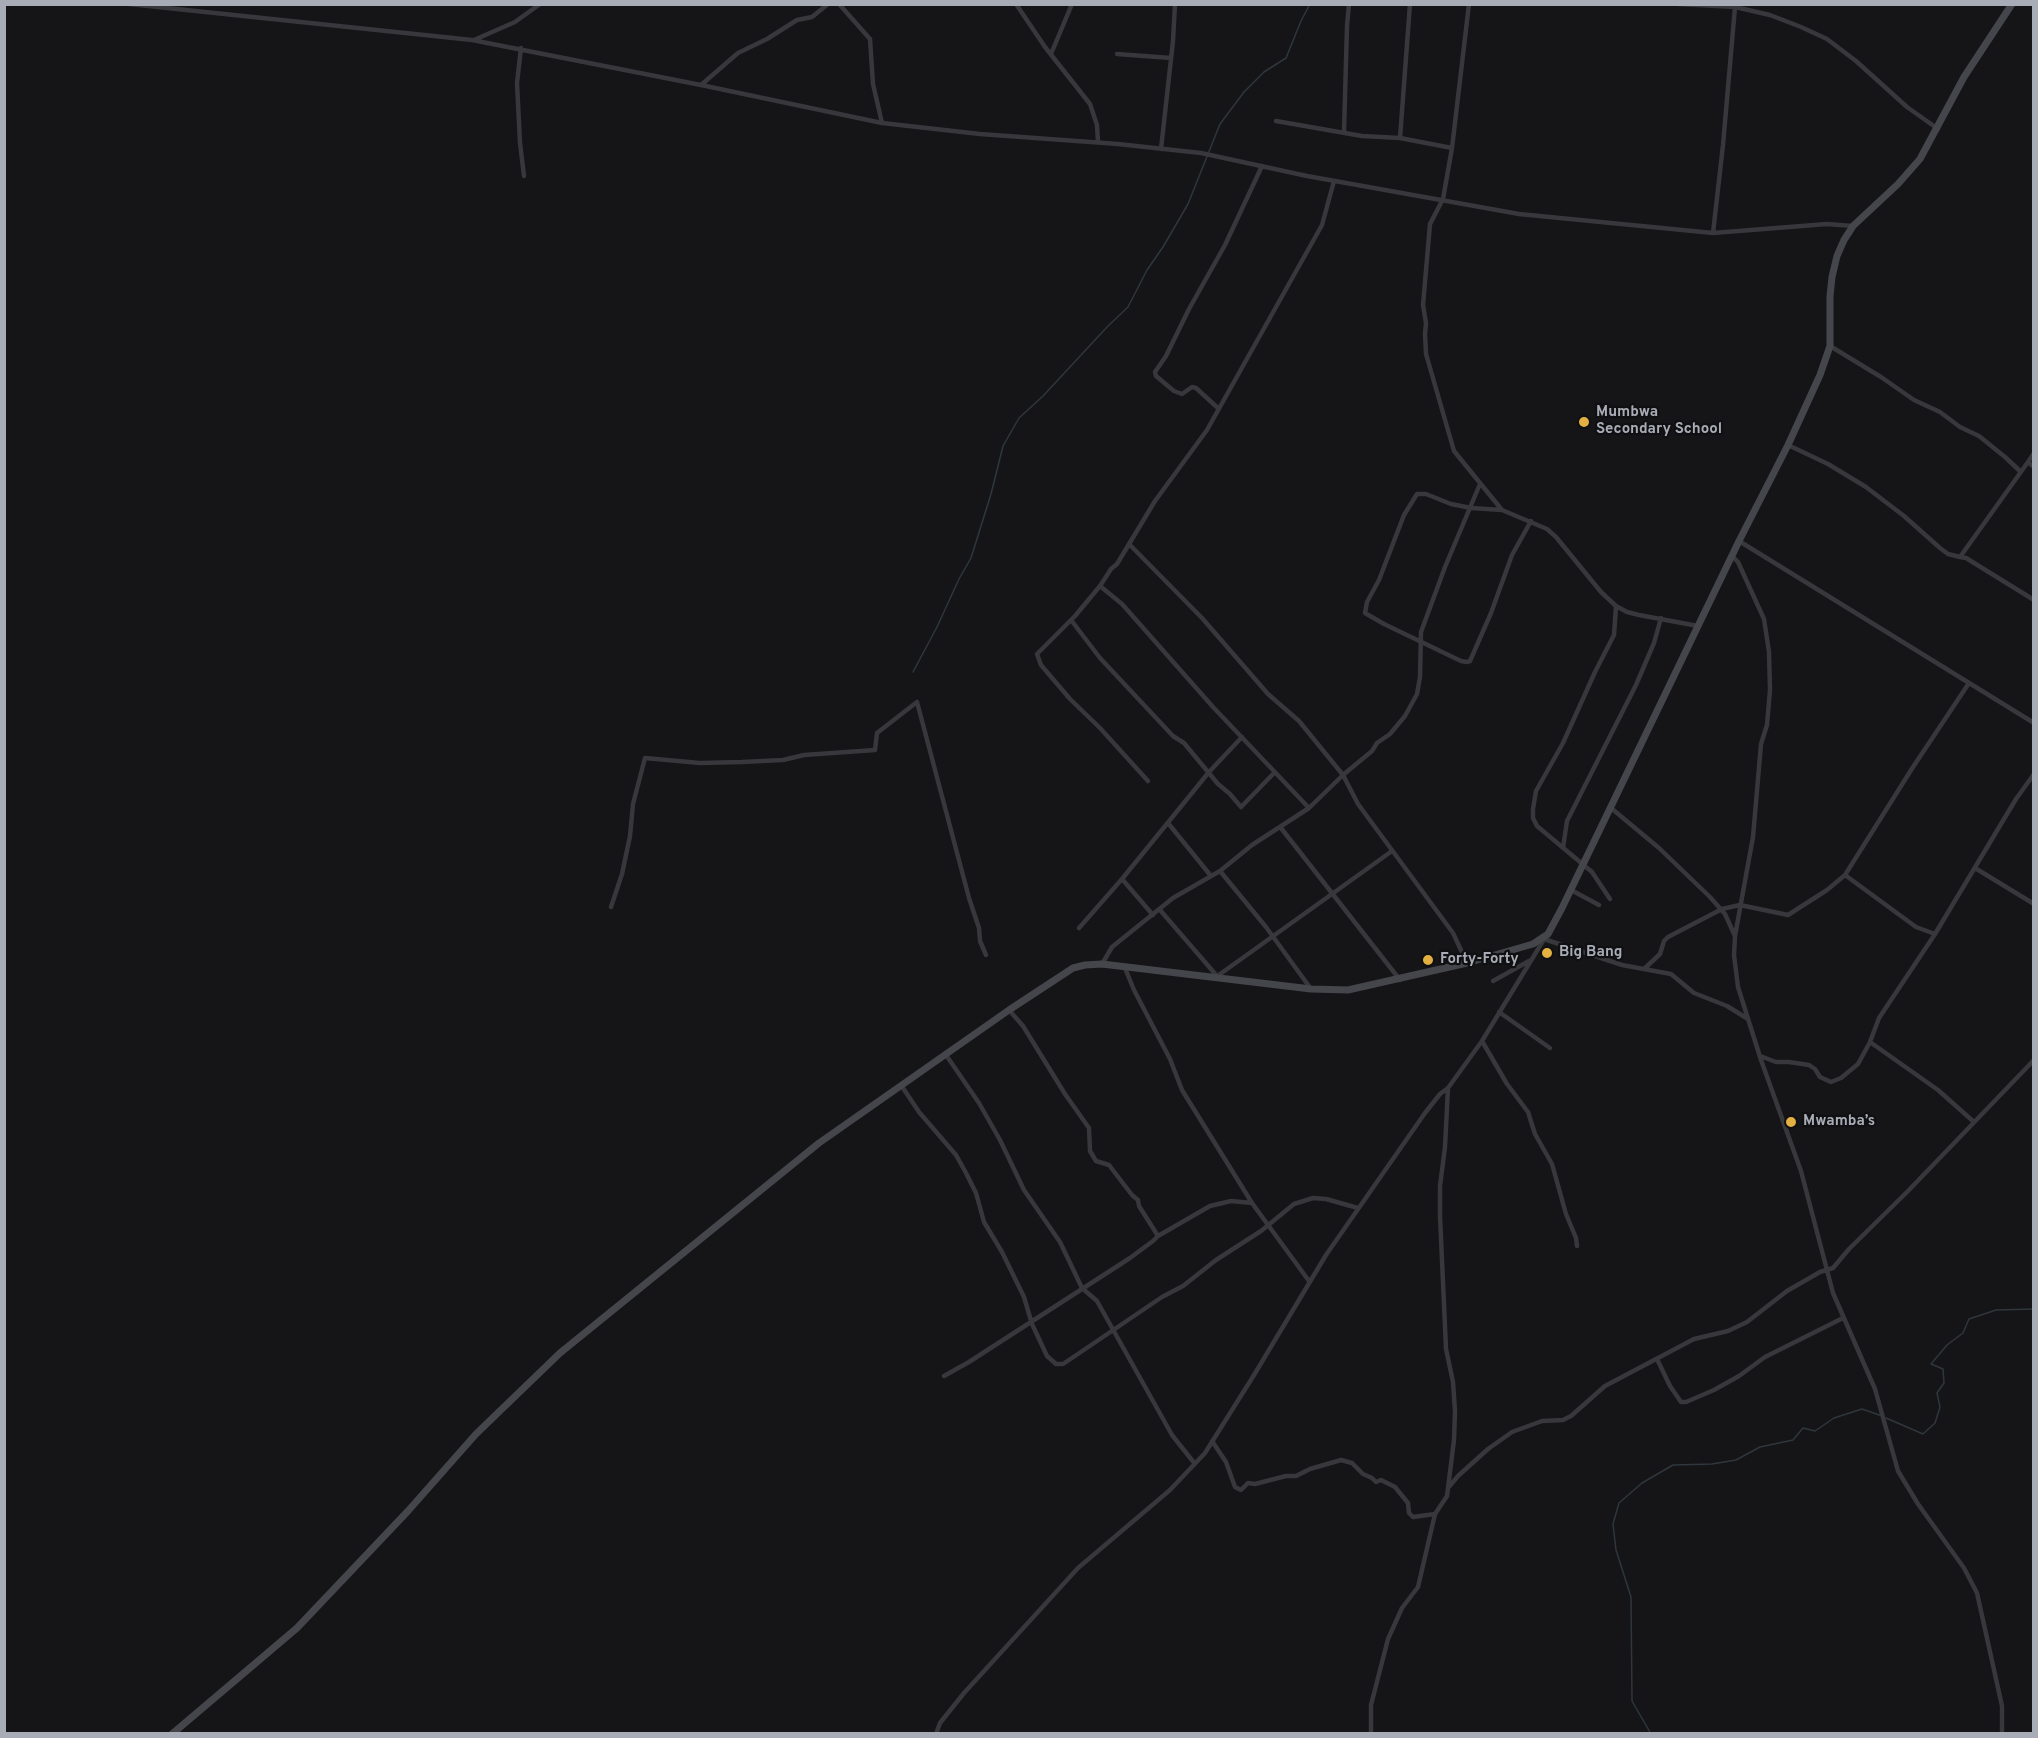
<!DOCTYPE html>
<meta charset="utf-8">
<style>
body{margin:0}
#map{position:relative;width:2038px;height:1738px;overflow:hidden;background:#151517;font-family:Overpass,sans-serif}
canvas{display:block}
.frame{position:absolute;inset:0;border:6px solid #a8acb6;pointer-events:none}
</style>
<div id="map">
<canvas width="2038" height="1738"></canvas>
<div class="frame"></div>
</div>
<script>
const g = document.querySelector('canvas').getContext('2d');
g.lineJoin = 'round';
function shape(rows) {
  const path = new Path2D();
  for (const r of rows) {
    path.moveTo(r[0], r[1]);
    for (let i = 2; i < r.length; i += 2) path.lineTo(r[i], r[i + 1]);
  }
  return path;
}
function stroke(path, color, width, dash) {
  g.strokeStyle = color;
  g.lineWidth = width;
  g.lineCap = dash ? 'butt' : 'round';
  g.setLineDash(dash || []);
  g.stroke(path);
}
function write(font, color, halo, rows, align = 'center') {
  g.font = font + ' Overpass,sans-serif';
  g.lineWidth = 4.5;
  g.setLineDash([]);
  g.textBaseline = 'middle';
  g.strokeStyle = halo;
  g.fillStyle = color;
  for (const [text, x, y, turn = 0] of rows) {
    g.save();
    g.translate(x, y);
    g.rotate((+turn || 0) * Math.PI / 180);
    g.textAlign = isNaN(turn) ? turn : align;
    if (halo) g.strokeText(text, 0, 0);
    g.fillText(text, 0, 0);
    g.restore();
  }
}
const stream = shape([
 [913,672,937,627,959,579,971,558,991,494,1003,446,1019,418,1043,396,1108,326,1128,307,1147,270,1163,247,1188,204,1220,124,1244,92,1264,72,1286,58,1301,21,1310,4],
 [1886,1418,1923,1434,1935,1423,1940,1407,1937,1393,1944,1383,1943,1369,1931,1364,1947,1345,1963,1333,1969,1319,1996,1310,2034,1309],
 [1651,1734,1632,1701,1631,1597,1616,1550,1613,1524,1619,1503,1642,1483,1673,1465,1712,1464,1736,1460,1760,1447,1793,1440,1803,1428,1815,1431,1834,1418,1862,1409,1882,1416]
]);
const street = shape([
 [129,4,472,40,701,85,882,123,980,134,1118,144,1201,153,1307,176,1519,214,1713,233,1827,224,1853,226],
 [839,4,870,39,873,84,882,123],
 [1016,4,1045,47,1090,104,1097,125,1098,142],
 [1469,4,1452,148,1443,199,1430,224,1423,305,1426,323,1425,334,1426,354,1454,451,1502,510,1547,529,1556,537,1601,592,1616,606,1627,612,1639,615,1698,626],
 [1678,4,1735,7,1770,15,1801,27,1827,39,1856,61,1907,107,1938,129],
 [474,40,515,22,540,4],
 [521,48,517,83,520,143,524,176],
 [1051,54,1072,4],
 [1117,54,1171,58],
 [701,85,738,53,767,39,797,20,812,17,828,4],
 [1276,121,1362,136,1400,138,1452,148],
 [1344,132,1347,26,1349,4],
 [1400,138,1410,4],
 [1161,149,1173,41,1175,4],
 [1713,233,1723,145,1735,7],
 [1830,346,1881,377,1914,400,1940,412,1960,427,1979,436,2005,457,2021,472],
 [1219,409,1196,388,1192,387,1182,394,1174,391,1156,376,1155,372,1166,356,1189,309,1225,245,1262,166],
 [1788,445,1828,464,1866,487,1904,516,1940,548,1948,554,1960,557,2028,462],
 [2034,453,2028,462,2034,467],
 [1502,510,1471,508,1451,504,1426,494,1417,494,1404,515,1379,580,1367,602,1365,613,1384,624,1461,661,1467,662,1470,661,1491,613,1512,555,1531,521],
 [1739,541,2034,723],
 [1129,544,1202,618,1268,694,1299,721,1343,775,1358,804,1453,933,1467,963],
 [1732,556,1738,562,1764,619,1769,652,1770,690,1767,725,1761,744,1753,837,1735,936],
 [1960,557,1966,558,2034,600],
 [1100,586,1122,604,1213,707,1309,808],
 [1071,620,1100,658,1173,736,1184,743,1218,784,1230,794,1241,807,1275,772],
 [1148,781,1100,728,1070,699,1041,665,1037,654,1075,616,1100,586,1111,569,1117,564,1155,501,1207,430,1322,225,1334,181],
 [1611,808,1659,848,1710,897,1725,914,1735,936,1734,955,1738,987,1761,1060,1801,1171,1833,1293,1875,1389,1898,1471,1918,1504,1964,1568,1977,1593,2002,1706,2002,1734],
 [1168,823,1211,876],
 [1281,828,1400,980],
 [1563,848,1567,821,1636,685,1654,643,1661,618],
 [1975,868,2034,904],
 [1220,871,1266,927,1311,989],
 [1845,875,1916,927,1935,934],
 [1122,879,1153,915],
 [1571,890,1599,905],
 [1610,899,1592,872,1537,826,1533,818,1533,809,1536,791,1563,743,1595,672,1614,635,1616,606],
 [611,907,622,874,630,836,633,804,645,758,700,763,742,762,783,760,804,755,875,750,877,733,917,702,969,898,979,928,980,941,986,955],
 [1160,910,1217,976],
 [1079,928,1122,879,1209,772,1242,737],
 [1544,939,1622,965,1671,974,1694,993,1727,1006,1748,1019],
 [1102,964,1112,947,1173,898,1220,871,1252,845,1309,808,1343,775,1372,751,1377,743,1390,734,1405,716,1417,694,1420,677,1421,632,1445,567,1480,484],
 [1125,968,1134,990,1170,1059,1182,1090,1252,1203],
 [1644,969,1660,954,1664,941,1668,937,1722,909,1740,905,1788,915,1827,890,1845,875,1913,767,1969,683],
 [1216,977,1392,851],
 [1493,981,1529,961],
 [1009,1010,1023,1026,1065,1094,1089,1128,1090,1151,1096,1161,1109,1165,1132,1195,1138,1200,1139,1206,1158,1236],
 [1499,1012,1550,1048],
 [1482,1041,1507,1084,1528,1112,1535,1134,1552,1164,1566,1214,1576,1238,1577,1246],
 [1870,1042,1938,1090,1974,1122],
 [946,1055,979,1103,1000,1140,1024,1190,1060,1242,1082,1288,1097,1301,1172,1435,1195,1464],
 [1760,1056,1776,1062,1789,1062,1809,1065,1815,1069,1820,1077,1831,1082,1841,1078,1858,1064,1870,1042,1879,1018,1935,934,2016,799,2034,774],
 [901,1085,919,1112,956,1155,966,1173,976,1193,984,1222,1002,1252,1024,1297,1032,1324,1047,1356,1056,1364,1063,1364,1069,1360,1162,1297,1183,1286,1216,1260,1261,1231,1294,1204,1313,1198,1326,1199,1358,1208],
 [1657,1359,1670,1386,1681,1402,1686,1402,1714,1390,1739,1376,1765,1357,1843,1318],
 [944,1376,969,1362,1130,1258,1153,1241,1158,1236,1210,1206,1231,1201,1252,1203,1309,1281],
 [1212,1441,1226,1462,1235,1487,1241,1490,1248,1483,1255,1484,1286,1476,1296,1476,1310,1469,1341,1460,1352,1463,1363,1474,1372,1478,1376,1482,1381,1480,1395,1487,1408,1503,1409,1513,1413,1517,1435,1514],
 [1448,1488,1458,1476,1488,1449,1512,1432,1542,1421,1563,1420,1571,1416,1605,1386,1694,1339,1728,1331,1747,1322,1787,1291,1820,1272,1833,1268,1849,1249,1908,1191,2034,1060],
 [936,1734,940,1723,964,1693,1078,1568,1170,1490,1205,1453,1254,1375,1326,1255,1425,1113,1440,1094,1448,1088,1482,1041,1546,936],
 [1371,1734,1371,1705,1388,1639,1402,1608,1418,1587,1435,1514,1447,1496,1454,1440,1455,1411,1453,1382,1446,1349,1440,1216,1440,1186,1445,1147,1448,1088]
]);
const secondary = shape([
 [172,1734,297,1628,408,1511,476,1434,560,1353,819,1143,1009,1010,1073,968,1085,965,1102,964,1311,989,1348,990,1467,963,1533,944,1548,934,1562,908,1739,541,1788,445,1820,375,1830,346,1830,296,1832,277,1837,256,1844,240,1853,226,1898,184,1920,159,1964,77,2012,4]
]);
const markers = [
 [1584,422,6,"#e3b042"],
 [1547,953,6,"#e3b042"],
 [1428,960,6,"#e3b042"],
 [1791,1122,6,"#e3b042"]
];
const poiNames = [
 ["Mumbwa",1596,413],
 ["Secondary School",1596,430],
 ["Big Bang",1559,953],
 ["Forty-Forty",1440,960],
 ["Mwamba’s",1803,1122]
];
stroke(stream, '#2f363c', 1.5);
stroke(street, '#37373c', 4.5);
stroke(secondary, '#45464c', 7);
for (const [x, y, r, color] of markers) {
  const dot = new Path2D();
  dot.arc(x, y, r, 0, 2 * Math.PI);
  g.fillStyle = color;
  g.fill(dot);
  stroke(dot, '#101012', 2);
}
write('bold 15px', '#a8acb6', '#101012', poiNames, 'left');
</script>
